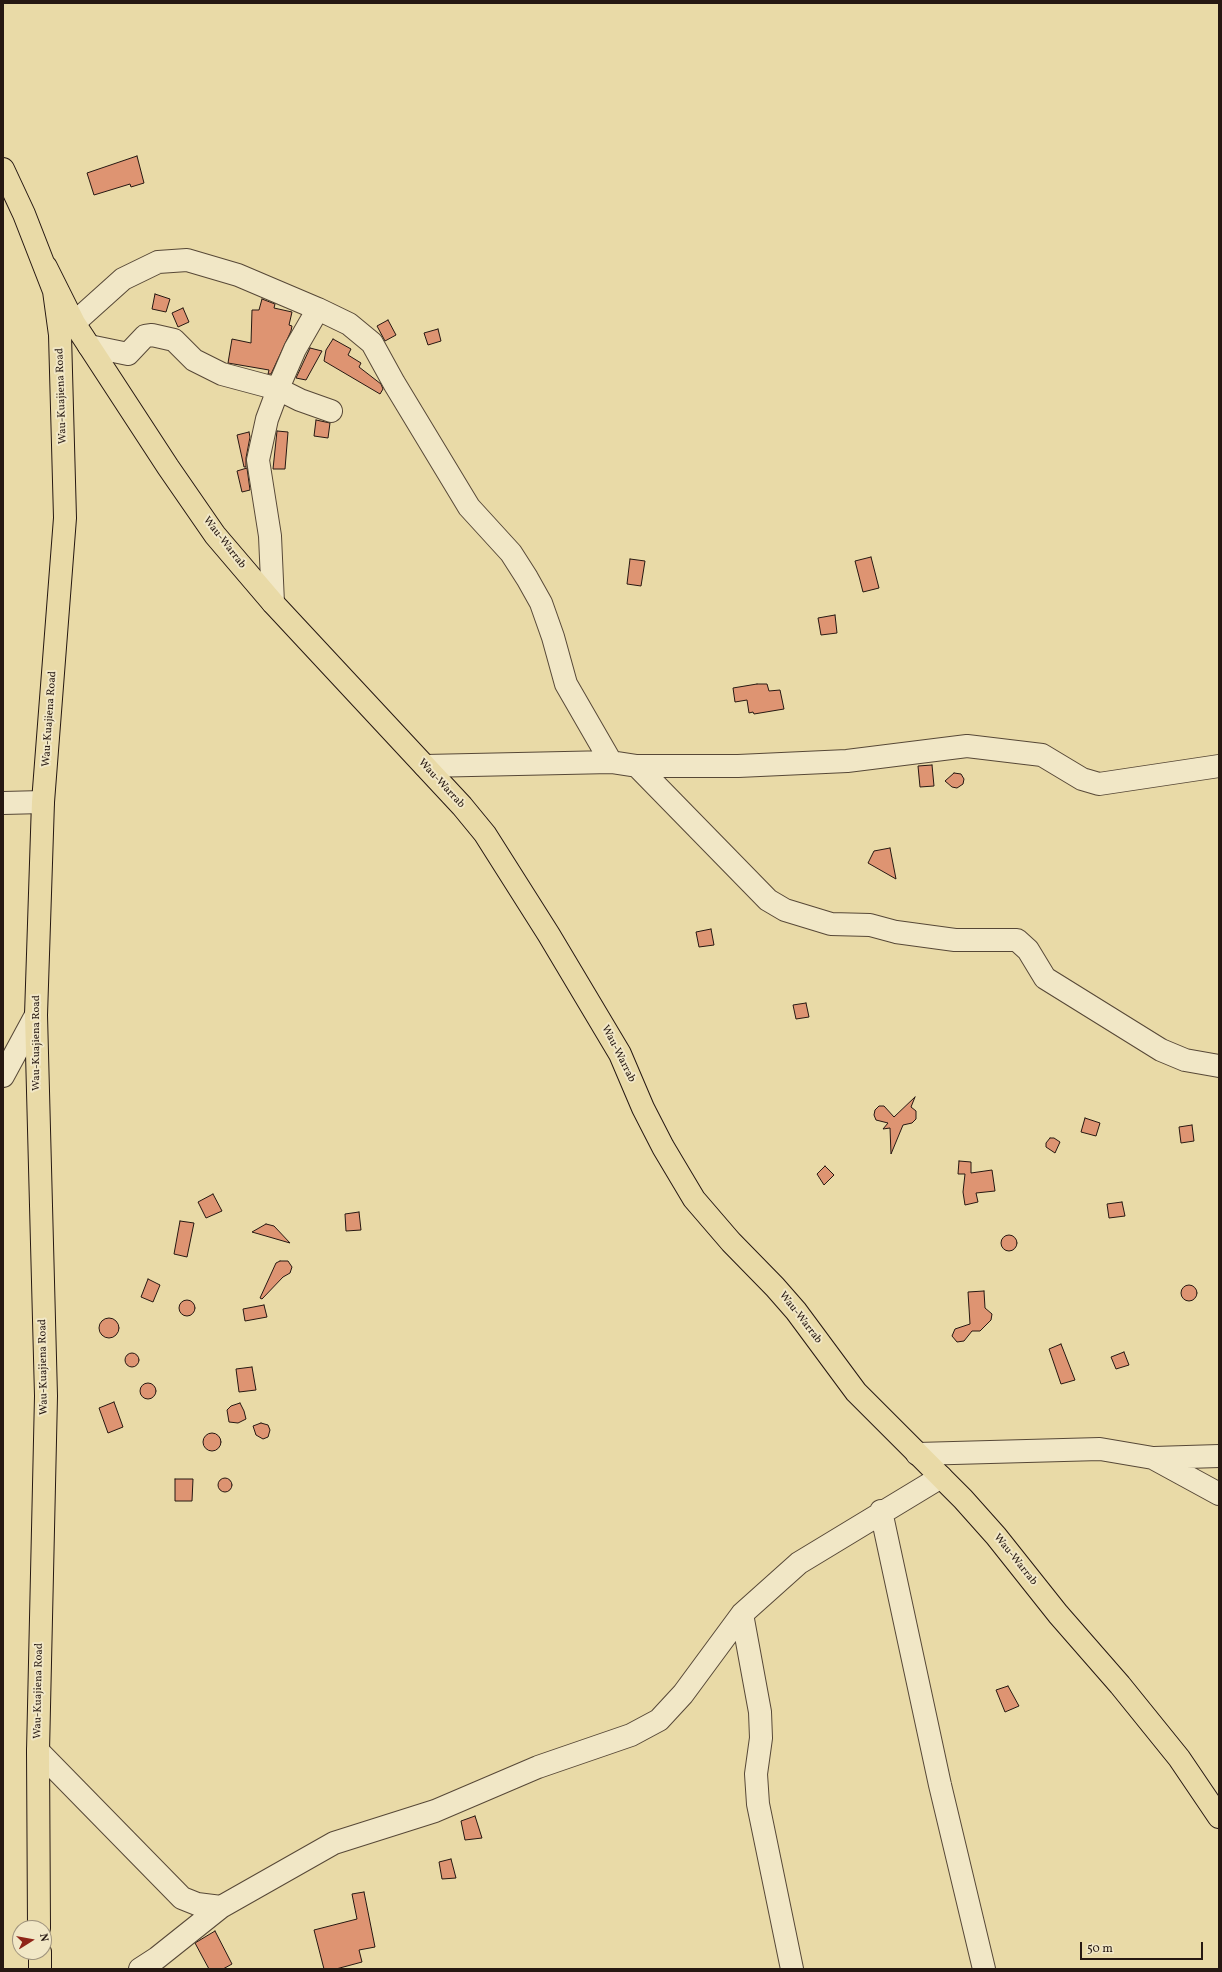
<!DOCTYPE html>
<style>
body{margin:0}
#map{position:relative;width:1222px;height:1972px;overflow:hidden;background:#e9daa7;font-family:Vollkorn,serif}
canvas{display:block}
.frame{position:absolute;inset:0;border:4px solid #261812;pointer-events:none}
.north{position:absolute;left:12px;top:1920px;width:40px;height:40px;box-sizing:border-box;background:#f1e7c6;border:1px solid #a0947e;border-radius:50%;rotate:79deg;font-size:11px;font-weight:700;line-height:16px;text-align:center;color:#261812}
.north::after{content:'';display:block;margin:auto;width:14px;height:18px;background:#8f2418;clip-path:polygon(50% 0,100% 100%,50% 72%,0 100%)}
.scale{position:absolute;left:1080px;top:1942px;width:123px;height:18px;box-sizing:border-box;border:2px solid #261812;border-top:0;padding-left:5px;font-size:12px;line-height:14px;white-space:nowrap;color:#261812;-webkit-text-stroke:3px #f1e7c6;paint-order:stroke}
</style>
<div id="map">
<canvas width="1222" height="1972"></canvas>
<div class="frame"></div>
<div class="north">N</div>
<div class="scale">50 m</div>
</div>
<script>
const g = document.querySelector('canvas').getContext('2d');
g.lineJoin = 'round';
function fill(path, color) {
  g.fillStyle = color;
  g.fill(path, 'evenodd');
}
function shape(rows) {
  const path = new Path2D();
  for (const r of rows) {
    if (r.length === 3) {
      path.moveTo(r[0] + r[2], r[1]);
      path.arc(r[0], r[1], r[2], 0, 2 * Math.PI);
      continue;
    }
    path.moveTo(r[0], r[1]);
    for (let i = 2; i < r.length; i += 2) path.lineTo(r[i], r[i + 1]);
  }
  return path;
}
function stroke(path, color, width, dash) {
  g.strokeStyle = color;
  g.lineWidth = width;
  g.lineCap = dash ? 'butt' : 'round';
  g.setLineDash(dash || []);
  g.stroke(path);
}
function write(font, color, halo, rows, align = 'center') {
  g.font = font + ' Vollkorn,serif';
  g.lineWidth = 4;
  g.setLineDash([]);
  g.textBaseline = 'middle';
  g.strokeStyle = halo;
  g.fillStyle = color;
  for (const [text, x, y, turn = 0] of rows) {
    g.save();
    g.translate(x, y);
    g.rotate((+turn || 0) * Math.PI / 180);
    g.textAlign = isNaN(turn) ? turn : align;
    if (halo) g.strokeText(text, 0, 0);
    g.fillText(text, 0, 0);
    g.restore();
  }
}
const building = shape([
 [137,156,144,183,131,187,130,184,94,195,87,173,137,156],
 [155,294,170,299,166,312,152,309,155,294],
 [262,299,275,304,274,308,292,312,289,325,292,326,291,331,271,374,268,374,269,370,228,363,232,339,251,343,252,310,259,310,262,299],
 [183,308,189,322,178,327,172,313,183,308],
 [388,320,396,335,385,341,377,326,388,320],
 [438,329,441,341,428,345,424,333,438,329],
 [333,339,351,349,348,355,361,363,359,367,381,384,383,389,380,394,324,361,326,350,333,339],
 [310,348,322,351,306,380,296,378,310,348],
 [316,420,330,423,328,438,314,436,316,420],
 [277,431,288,432,285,469,273,469,277,431],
 [249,432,250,437,246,458,246,467,244,467,237,435,249,432],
 [247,468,250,490,242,492,237,471,247,468],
 [871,557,879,588,863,592,855,561,871,557],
 [630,559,645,561,641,586,627,584,630,559],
 [835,615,837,633,821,635,818,618,835,615],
 [757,684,767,684,769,691,780,690,784,709,754,714,753,712,749,713,747,700,735,702,733,688,757,684],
 [932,765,934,786,920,787,918,766,932,765],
 [954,773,961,774,964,779,963,784,957,788,952,787,945,781,954,773],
 [890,848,896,879,868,863,874,851,890,848],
 [711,929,714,945,699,947,696,932,711,929],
 [806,1003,809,1017,796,1019,793,1005,806,1003],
 [915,1097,911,1107,916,1111,916,1119,912,1123,903,1125,891,1154,890,1128,883,1129,888,1123,876,1120,874,1115,875,1110,879,1106,884,1106,894,1117,915,1097],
 [1085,1118,1100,1123,1096,1136,1081,1132,1085,1118],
 [1192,1125,1194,1141,1181,1143,1179,1127,1192,1125],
 [1050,1138,1054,1138,1060,1142,1055,1153,1046,1147,1046,1143,1050,1138],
 [959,1161,971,1162,971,1173,992,1170,995,1191,976,1193,978,1202,965,1205,963,1192,965,1174,958,1174,959,1161],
 [825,1166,834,1175,824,1185,817,1174,825,1166],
 [213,1194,222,1211,206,1218,198,1202,213,1194],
 [1122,1202,1125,1216,1109,1218,1107,1204,1122,1202],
 [359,1212,361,1230,346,1231,345,1214,359,1212],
 [180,1221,194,1223,187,1257,174,1254,180,1221],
 [266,1224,274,1226,290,1243,252,1232,266,1224],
 [1009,1243,8],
 [280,1261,288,1261,292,1267,290,1273,283,1277,262,1299,260,1298,276,1263,280,1261],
 [148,1279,160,1285,153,1302,141,1297,148,1279],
 [1189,1293,8],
 [984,1291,985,1308,992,1314,991,1320,980,1331,972,1331,964,1341,957,1342,952,1336,955,1329,970,1324,968,1292,984,1291],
 [187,1308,8],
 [264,1305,267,1317,245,1321,243,1309,264,1305],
 [109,1328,10],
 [1061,1344,1075,1380,1061,1384,1049,1349,1061,1344],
 [1124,1352,1129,1365,1116,1369,1111,1357,1124,1352],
 [132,1360,7],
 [252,1367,256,1390,239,1392,236,1369,252,1367],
 [148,1391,8],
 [114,1402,123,1427,108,1433,99,1408,114,1402],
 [240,1403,244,1411,246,1419,238,1423,229,1422,227,1410,231,1406,240,1403],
 [261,1423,268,1425,270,1430,268,1437,263,1439,256,1435,253,1426,261,1423],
 [212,1442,9],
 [225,1485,7],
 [175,1479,193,1479,192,1501,175,1501,175,1479],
 [1008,1686,1019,1706,1005,1712,996,1690,1008,1686],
 [475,1816,482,1838,465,1840,461,1821,475,1816],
 [451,1859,456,1878,442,1879,439,1862,451,1859],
 [364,1892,375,1947,359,1950,362,1962,336,1969,324,1969,314,1930,357,1919,352,1894,364,1892],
 [215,1931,232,1964,223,1969,209,1969,195,1943,215,1931]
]);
const minor = shape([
 [74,323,123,279,158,262,187,260,238,275,318,309,349,324,372,343,394,383,469,507,511,553,527,578,541,603,553,637,566,684,611,762],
 [89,346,128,354,145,336,152,335,174,340,194,360,222,374,278,389,300,400,331,411],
 [273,603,270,536,258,460,267,419,282,379,295,349,318,309],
 [425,766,611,762,637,766,738,766,847,761,967,746,1042,755,1082,779,1099,784,1219,766],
 [637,766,768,900,785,910,831,924,870,925,896,932,955,940,1017,940,1028,950,1045,978,1161,1050,1185,1060,1219,1066],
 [3,803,43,802],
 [3,1076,36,1015],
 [917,1454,1100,1449,1153,1458,1219,1494],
 [1154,1458,1219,1456],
 [881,1511,940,1785,984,1969],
 [742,1614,760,1712,761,1738,756,1774,758,1804,792,1969],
 [38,1751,182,1898,197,1904,221,1907],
 [140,1969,157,1958,221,1907,334,1843,435,1811,538,1767,631,1735,659,1720,683,1694,742,1614,799,1563,941,1477]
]);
const major = shape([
 [3,169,24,214,54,291,60,335,65,518,43,802,36,1015,46,1396,38,1751,39,1928],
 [46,267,74,323,168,467,215,535,273,603,462,806,485,834,549,935,620,1054,643,1108,663,1147,694,1199,731,1242,775,1287,796,1311,856,1392,963,1499,996,1536,1058,1614,1120,1685,1179,1758,1219,1817],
 [40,1952,40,1969]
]);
const streetNames = [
 ["Wau-Kuajiena Road",62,396,-92],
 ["Wau-Warrab",224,543,52],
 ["Wau-Kuajiena Road",50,719,-86],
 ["Wau-Warrab",441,784,47],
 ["Wau-Kuajiena Road",37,1043,-90],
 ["Wau-Warrab",618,1054,63],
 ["Wau-Warrab",800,1318,52],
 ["Wau-Kuajiena Road",44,1367,-91],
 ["Wau-Warrab",1015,1560,51],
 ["Wau-Kuajiena Road",39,1691,-89]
];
fill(building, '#de9472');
stroke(building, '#261812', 1);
stroke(minor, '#574837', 24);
stroke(major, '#261812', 24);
stroke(minor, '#f1e7c6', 22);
stroke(major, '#e9daa7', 22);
write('11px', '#261812', '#f1e7c6', streetNames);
</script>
